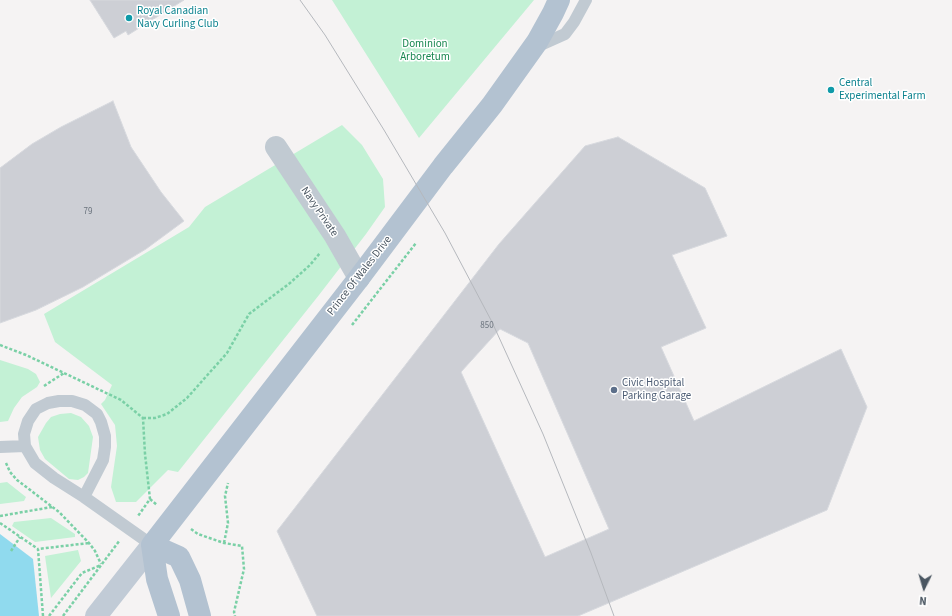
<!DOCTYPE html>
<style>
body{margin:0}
#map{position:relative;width:952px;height:616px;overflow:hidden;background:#f5f3f3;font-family:"Source Sans 3",sans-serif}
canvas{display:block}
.north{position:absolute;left:904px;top:568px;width:40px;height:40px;-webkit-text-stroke:3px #fff;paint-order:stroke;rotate:185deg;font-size:11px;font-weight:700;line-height:16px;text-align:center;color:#4a5661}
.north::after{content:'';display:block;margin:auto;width:14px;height:18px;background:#4a5661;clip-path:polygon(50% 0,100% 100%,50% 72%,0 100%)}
</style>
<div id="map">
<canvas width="952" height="616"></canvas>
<div class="north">N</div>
</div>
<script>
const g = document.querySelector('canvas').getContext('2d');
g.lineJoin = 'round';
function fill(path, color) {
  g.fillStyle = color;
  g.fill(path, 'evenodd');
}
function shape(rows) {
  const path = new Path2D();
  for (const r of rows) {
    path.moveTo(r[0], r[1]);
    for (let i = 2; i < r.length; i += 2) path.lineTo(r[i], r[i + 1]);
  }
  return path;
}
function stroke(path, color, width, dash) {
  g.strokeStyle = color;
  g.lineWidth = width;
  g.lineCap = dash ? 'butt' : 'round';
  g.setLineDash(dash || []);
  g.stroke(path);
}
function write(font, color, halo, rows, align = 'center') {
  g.font = font + ' "Source Sans 3",sans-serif';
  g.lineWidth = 3;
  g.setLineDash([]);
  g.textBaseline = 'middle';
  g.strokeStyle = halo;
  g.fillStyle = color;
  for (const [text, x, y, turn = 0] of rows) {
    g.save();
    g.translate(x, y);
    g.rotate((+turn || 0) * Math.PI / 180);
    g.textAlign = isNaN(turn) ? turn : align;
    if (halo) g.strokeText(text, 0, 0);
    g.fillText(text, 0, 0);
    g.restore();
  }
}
const green = shape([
 [332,0,534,0,419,138],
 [342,125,362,145,383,179,385,207,366,234,319,295,178,472,168,470,136,502,116,502,111,487,117,446,115,425,101,404,105,400,112,385,55,342,44,314,189,227,205,207],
 [0,360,28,369,36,374,40,382,37,387,22,397,14,408,8,421,0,422],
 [71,413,81,417,89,426,93,437,88,473,84,477,78,480,69,479,45,459,40,450,38,437,46,423,51,417,60,414],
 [7,482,26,497,24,501,0,504,0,483],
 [51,518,75,534,75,537,35,542,12,526,14,522],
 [78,550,81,561,51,598,45,556]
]);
const water = shape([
 [0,534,33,559,39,616,0,616]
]);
const building = shape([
 [90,0,184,0,128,35,126,31,114,38,90,0],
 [113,101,131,147,161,192,184,221,146,249,83,287,36,310,0,323,0,168,32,144,61,127,113,101],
 [618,137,705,188,727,236,672,255,706,328,661,347,694,421,841,349,867,407,827,510,578,616,317,616,277,531,499,244,585,146,618,137],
 [500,329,528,343,609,529,545,557,461,372,500,329]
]);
const path = shape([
 [352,325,416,243],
 [0,345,26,355,121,400,143,418,145,454,150,499,138,516],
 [44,386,64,373],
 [143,418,155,418,167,414,187,398,227,353,249,314,290,283,310,265,320,253],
 [6,463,10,472,17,480,59,512,89,543,95,551,101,564],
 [150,499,157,505],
 [0,516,52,507],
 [0,523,38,549],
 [191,529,198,534,224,543,242,546,244,569,234,612,235,616],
 [224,543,228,523,225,496,228,483],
 [11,551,20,537],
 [43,616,38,549,89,543],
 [49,616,82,573,101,565],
 [63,616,120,540]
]);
const lane = shape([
 [536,47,565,34,574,22,586,0],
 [59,401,72,401,85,405,97,414,101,422,105,436,105,447,103,460,84,497,54,478,35,463,25,446,24,434,28,421,36,409,48,403,59,401],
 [0,447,25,446],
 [84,497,152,545]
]);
const street = shape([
 [276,147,335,236,359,278]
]);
const secondary = shape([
 [96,616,152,545]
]);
const primary = shape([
 [152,545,359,278,443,166,492,105,537,42,553,13,559,0],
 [152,545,179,557,190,580,200,616],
 [152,545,157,579,169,616]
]);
const tram = shape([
 [300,0,325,35,384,130,445,233,492,322,543,434,591,553,614,616]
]);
const markers = [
 [129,18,4,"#0f9aa8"],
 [831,90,4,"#0f9aa8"],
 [614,390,4,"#5c6f8a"]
];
const numberNames = [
 ["79",88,212],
 ["850",487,326]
];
const cultureNames = [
 ["Royal Canadian",137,12],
 ["Navy Curling Club",137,25],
 ["Central",839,84],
 ["Experimental Farm",839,97]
];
const parkNames = [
 ["Dominion",425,45],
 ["Arboretum",425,58]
];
const streetNames = [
 ["Navy Private",319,212,56],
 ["Prince Of Wales Drive",360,276,-52]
];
const serviceNames = [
 ["Civic Hospital",622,384],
 ["Parking Garage",622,397]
];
fill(green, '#c3f1d5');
fill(water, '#90daee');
fill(building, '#cdcfd5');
stroke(building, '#d7d9de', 1);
stroke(path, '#7ad0a6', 2.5, [3, 2]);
stroke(lane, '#c1cad2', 12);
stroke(street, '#c1cad2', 22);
stroke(secondary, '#c1cbd6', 22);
stroke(primary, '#b3c2d1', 22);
stroke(tram, '#b5b8bd', 1);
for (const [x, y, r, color] of markers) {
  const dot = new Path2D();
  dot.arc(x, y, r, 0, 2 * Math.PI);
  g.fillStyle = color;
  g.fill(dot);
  stroke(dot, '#fff', 1.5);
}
write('9px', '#6b747e', null, numberNames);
write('11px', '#0d838f', '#fff', cultureNames, 'left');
write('11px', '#17864f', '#fff', parkNames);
write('11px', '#4a5661', '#fff', streetNames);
write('11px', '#4e5e75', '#fff', serviceNames, 'left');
</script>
